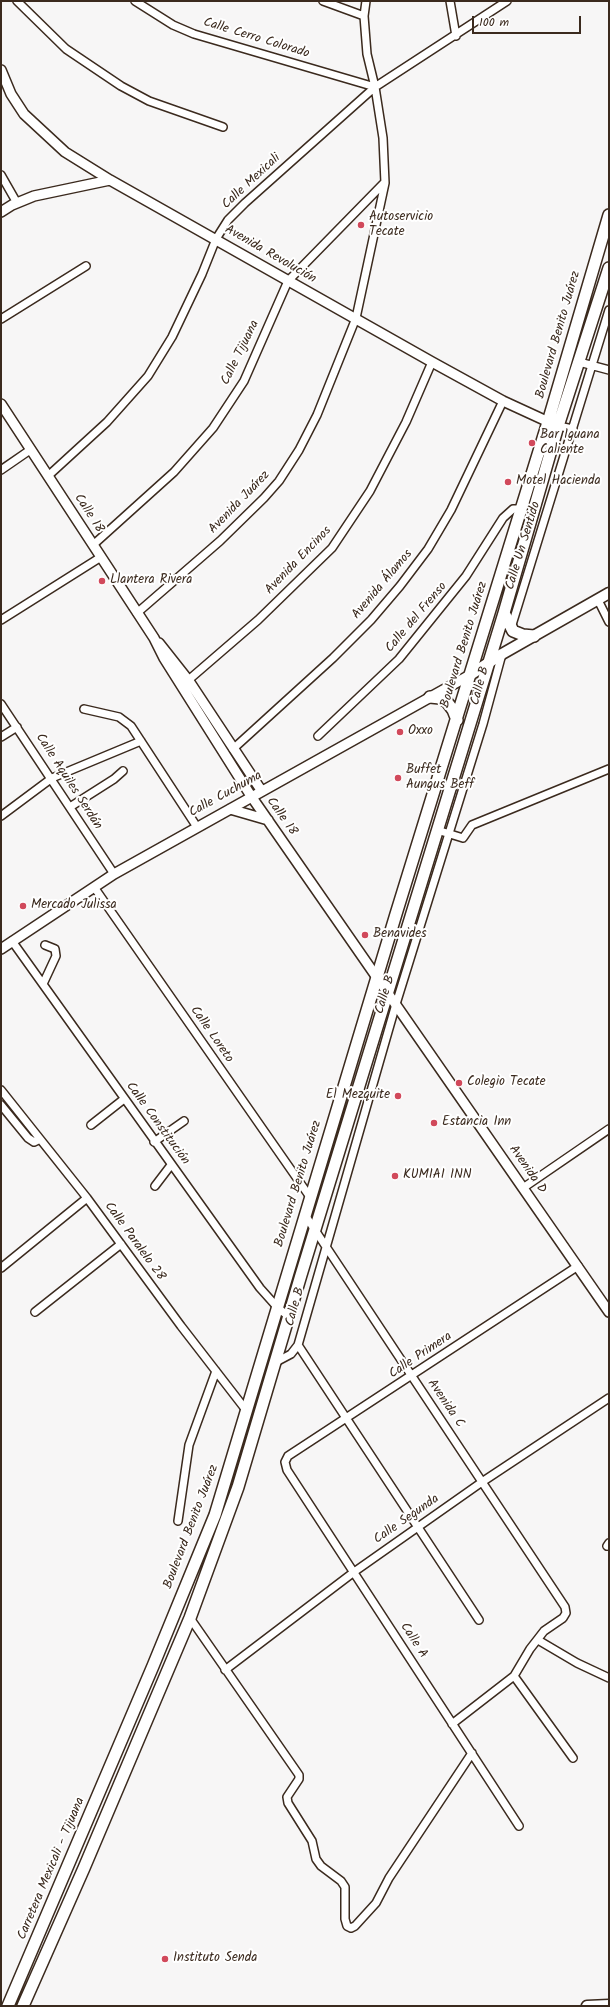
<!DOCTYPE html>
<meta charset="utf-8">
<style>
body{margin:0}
#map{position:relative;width:610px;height:2007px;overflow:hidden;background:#f7f6f6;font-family:Kalam,sans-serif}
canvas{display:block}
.frame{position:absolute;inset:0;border:2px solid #3b2a1e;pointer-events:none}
.scale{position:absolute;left:472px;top:16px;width:109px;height:18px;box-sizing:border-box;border:2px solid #3b2a1e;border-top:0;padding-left:5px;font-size:12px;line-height:14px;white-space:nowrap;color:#3b2a1e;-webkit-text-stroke:3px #fff;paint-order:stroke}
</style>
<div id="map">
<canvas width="610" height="2007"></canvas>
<div class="frame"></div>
<div class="scale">100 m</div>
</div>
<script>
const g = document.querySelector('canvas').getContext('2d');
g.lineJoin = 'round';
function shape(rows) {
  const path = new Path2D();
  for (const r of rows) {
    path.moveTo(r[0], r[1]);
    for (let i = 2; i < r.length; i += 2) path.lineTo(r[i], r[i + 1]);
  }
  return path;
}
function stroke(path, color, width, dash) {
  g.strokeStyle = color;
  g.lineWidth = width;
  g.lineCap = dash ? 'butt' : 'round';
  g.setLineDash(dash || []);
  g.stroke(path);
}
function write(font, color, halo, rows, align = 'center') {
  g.font = font + ' Kalam,sans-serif';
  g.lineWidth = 4;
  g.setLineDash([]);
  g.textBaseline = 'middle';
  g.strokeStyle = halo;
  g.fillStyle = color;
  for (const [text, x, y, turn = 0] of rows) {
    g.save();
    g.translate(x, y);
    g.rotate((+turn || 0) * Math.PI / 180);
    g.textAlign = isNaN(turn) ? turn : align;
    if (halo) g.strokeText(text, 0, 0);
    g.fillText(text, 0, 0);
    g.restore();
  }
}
const minor = shape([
 [17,1,66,49,121,86,149,101,223,127],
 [135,1,173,25,194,34,375,87],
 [323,1,364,16],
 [450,1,456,36],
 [1,175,17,203],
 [1,319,86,266],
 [579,362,609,370],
 [558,426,573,429],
 [1,470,30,450],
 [48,476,107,422,148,376,172,337,202,274,216,239,228,220,245,203,375,87,507,1],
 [93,545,174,472,213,428,244,381,288,281,384,183],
 [598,600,609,622],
 [137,613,220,541,264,498,279,481,299,450,317,415,356,318,385,183,383,138,375,87,367,54,364,16,366,1],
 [1,620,101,557],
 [511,628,609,310],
 [185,683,258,620,332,548,370,491,406,422,432,362],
 [1,704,114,874],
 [84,709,119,717,131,726,197,827],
 [318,736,399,659,466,576,503,518,513,509,521,509],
 [1,737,17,727],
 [233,749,333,658,371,620,400,586,428,549,451,510,503,401],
 [70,807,114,779,123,771],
 [1,816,52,778,141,741],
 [437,830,463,838,472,825,609,769],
 [94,887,310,1197],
 [12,941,260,1288,277,1307,288,1316],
 [43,984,56,956,55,949,45,945],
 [1,1090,87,1198,181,1326,246,1410],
 [1,1105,28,1138,34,1142,40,1139],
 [91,1125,124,1099],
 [154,1142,184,1121],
 [155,1186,171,1165],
 [523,1188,609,1129],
 [305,1215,565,1607,566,1613,563,1618,544,1631,530,1649,514,1676,452,1724],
 [1,1268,87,1198],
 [35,1312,121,1244],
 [298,1345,479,1620],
 [274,1363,291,1354,298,1345,396,1004,483,724,502,654],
 [178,1521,189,1445,216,1371],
 [607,1546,609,1543],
 [190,1618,299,1775,299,1779,287,1797,288,1803,312,1841,316,1859,321,1866,341,1881,345,1887,345,1919,347,1926,351,1928,355,1926,376,1903,389,1878,472,1753],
 [538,1640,577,1663,609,1678],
 [225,1670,354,1572,482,1482,609,1398],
 [514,1676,573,1758],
 [519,1826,287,1470,285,1462,288,1456,578,1266]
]);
const tertiary = shape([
 [1,70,11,94,24,114,65,152,110,180,432,362,503,401,553,424],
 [1,212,12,205,34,196,110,180],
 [1,404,154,638,164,658,251,796,609,1312],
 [159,643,189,681,261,790],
 [230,809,268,820],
 [1,949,114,874,470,675]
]);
const secondary = shape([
 [470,675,502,654,609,593],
 [587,2006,609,2005]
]);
const primary = shape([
 [504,613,513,631,523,635,534,636],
 [430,697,440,698,447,702,453,710,457,720],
 [8,2006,153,1666,215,1515,396,914,548,422,609,215],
 [23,2006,84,1868,190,1618,238,1487,301,1275,504,613,558,426,609,268]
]);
const markers = [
 [361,225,4,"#d1495b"],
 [532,443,4,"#d1495b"],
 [508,482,4,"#d1495b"],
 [102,581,4,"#d1495b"],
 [400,732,4,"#d1495b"],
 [398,778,4,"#d1495b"],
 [23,906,4,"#d1495b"],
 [365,935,4,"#d1495b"],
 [459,1083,4,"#d1495b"],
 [398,1096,4,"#d1495b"],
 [434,1123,4,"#d1495b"],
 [395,1176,4,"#d1495b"],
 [165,1959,4,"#d1495b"]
];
const streetNames = [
 ["Calle Cerro Colorado",256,39,17],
 ["Calle Mexicali",252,182,-43],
 ["Avenida Revolución",270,255,30],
 ["Boulevard Benito Juárez",559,335,-74],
 ["Calle Tijuana",241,353,-64],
 ["Avenida Juárez",240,503,-46],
 ["Calle 18",88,514,57],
 ["Calle Un Sentido",524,546,-73],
 ["Avenida Encinos",299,561,-46],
 ["Avenida Álamos",383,585,-50],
 ["Calle del Frenso",417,618,-50],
 ["Boulevard Benito Juárez",465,645,-73],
 ["Calle B",481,686,-75],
 ["Calle Aquiles Serdán",68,782,57],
 ["Calle Cuchuma",226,795,-29],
 ["Calle 18",281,817,55],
 ["Calle B",386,995,-73],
 ["Calle Loreto",211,1035,55],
 ["Calle Constitución",157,1124,54],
 ["Avenida D",527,1170,55],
 ["Boulevard Benito Juárez",299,1184,-73],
 ["Calle Paralelo 28",134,1242,54],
 ["Calle B",296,1307,-74],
 ["Calle Primera",421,1356,-34],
 ["Avenida C",445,1404,56],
 ["Calle Segunda",407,1520,-35],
 ["Boulevard Benito Juárez",192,1527,-69],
 ["Calle A",413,1641,57],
 ["Carretera Mexicali - Tijuana",52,1869,-67]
];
const poiNames = [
 ["Autoservicio",369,218],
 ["Tecate",369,233],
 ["Bar Iguana",540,436],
 ["Caliente",540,451],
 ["Motel Hacienda",516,482],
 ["Llantera Rivera",110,581],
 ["Oxxo",408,732],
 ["Buffet",406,771],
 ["Aungus Beff",406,786],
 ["Mercado Julissa",31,906],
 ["Benavides",373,935],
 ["Colegio Tecate",467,1083],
 ["El Mezquite",390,1096,"right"],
 ["Estancia Inn",442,1123],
 ["KUMIAI INN",403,1176],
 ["Instituto Senda",173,1959]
];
stroke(minor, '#3b2a1e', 10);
stroke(tertiary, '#3b2a1e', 12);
stroke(secondary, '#3b2a1e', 13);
stroke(primary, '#3b2a1e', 14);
stroke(minor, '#fff', 7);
stroke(tertiary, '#fff', 9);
stroke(secondary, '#fff', 10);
stroke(primary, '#fff', 11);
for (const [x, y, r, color] of markers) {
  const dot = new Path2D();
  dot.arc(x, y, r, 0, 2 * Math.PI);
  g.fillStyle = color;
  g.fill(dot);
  stroke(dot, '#fff', 1.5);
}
write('13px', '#3b2a1e', '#fff', streetNames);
write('13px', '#3b2a1e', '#fff', poiNames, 'left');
</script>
